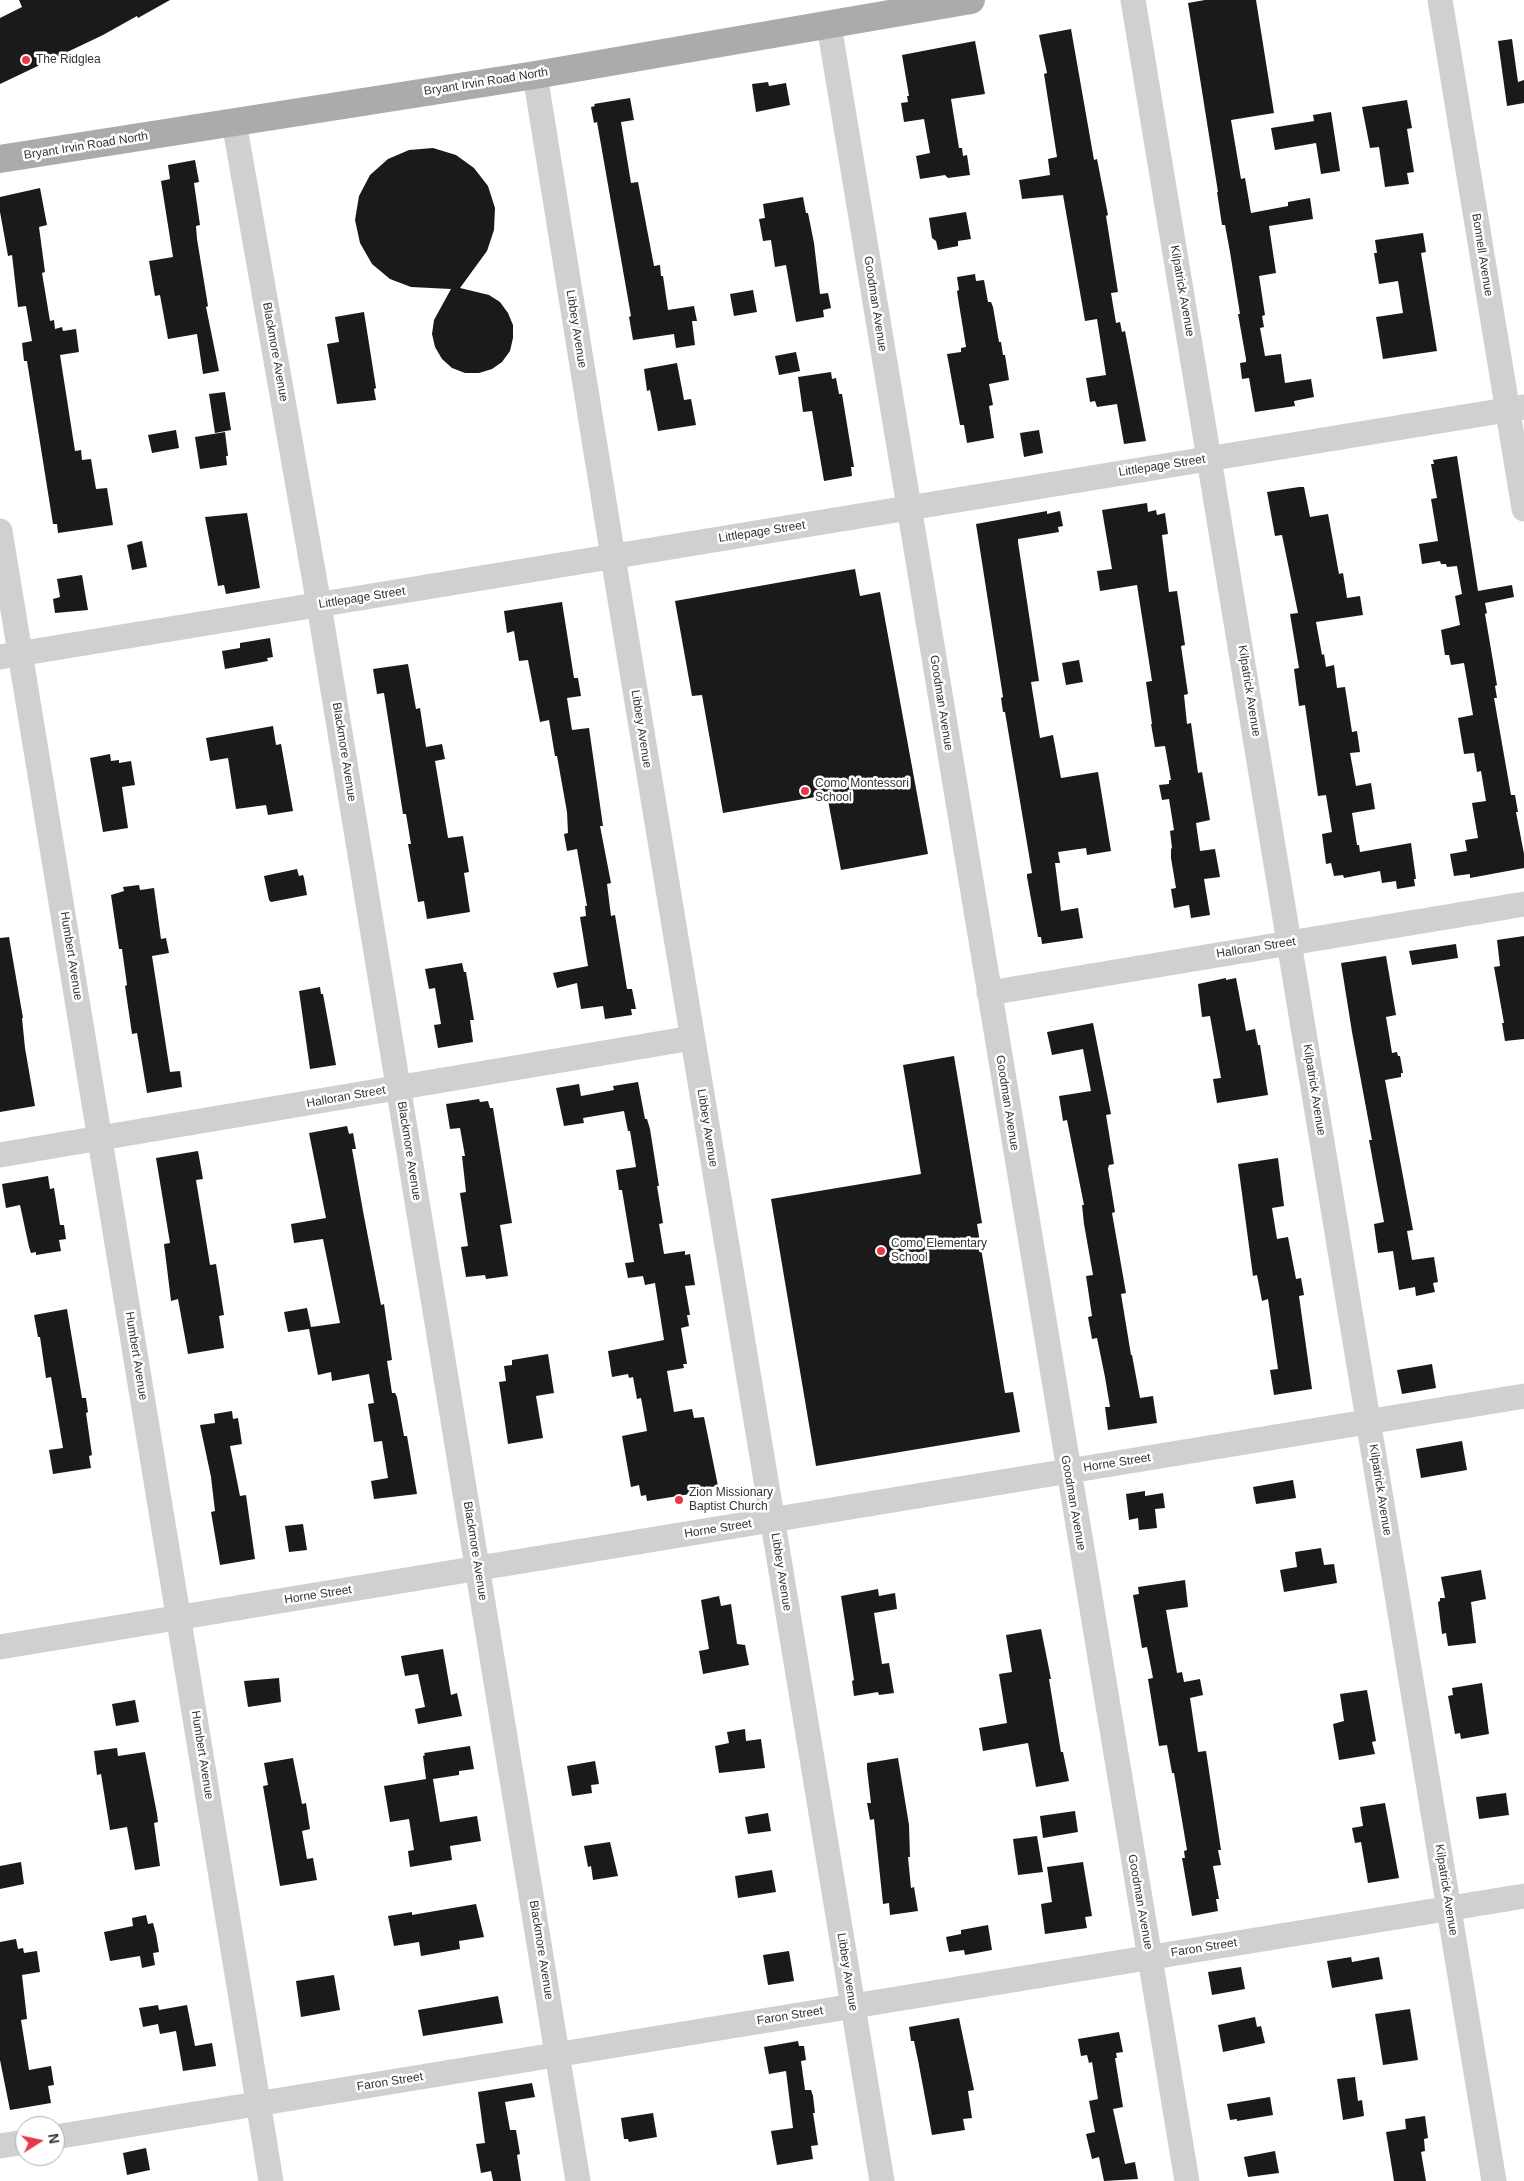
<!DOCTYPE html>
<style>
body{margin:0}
#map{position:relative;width:1524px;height:2181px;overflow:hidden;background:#fff;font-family:Helvetica,sans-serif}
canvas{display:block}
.north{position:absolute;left:15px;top:2116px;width:50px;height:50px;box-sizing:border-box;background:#fff;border:1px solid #adadad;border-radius:50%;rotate:80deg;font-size:14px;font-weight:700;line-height:20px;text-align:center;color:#333}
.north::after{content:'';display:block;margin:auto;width:18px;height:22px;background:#e63946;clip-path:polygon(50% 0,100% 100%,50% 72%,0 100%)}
</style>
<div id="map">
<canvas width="1524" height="2181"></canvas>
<div class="north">N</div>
</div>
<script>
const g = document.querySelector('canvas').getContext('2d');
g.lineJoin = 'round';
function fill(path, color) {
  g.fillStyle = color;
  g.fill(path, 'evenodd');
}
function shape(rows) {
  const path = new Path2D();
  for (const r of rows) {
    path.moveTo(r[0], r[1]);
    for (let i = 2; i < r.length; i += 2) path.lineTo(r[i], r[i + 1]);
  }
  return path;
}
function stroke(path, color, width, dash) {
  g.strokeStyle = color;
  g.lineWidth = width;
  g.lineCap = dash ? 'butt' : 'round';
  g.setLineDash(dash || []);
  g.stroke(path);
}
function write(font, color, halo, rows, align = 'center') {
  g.font = font + ' Helvetica,sans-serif';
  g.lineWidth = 5;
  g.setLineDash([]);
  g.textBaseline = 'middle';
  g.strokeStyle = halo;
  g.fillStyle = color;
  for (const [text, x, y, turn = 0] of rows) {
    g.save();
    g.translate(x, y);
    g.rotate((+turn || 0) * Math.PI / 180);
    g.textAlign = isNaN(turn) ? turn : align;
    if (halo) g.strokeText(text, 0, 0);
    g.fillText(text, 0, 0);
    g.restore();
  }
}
const building = shape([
 [19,0,170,0,138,18,137,16,103,35,0,84,0,18,22,7],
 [1205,0,1256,0,1274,113,1231,120,1241,179,1245,178,1251,213,1288,206,1288,202,1310,198,1313,219,1269,226,1276,273,1259,276,1265,315,1262,316,1264,327,1260,328,1265,356,1281,354,1285,383,1311,379,1314,397,1294,401,1295,406,1255,412,1249,378,1242,379,1240,363,1246,362,1246,359,1238,314,1240,314,1230,252,1225,225,1222,225,1217,192,1218,192,1188,3],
 [1071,29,1094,160,1097,159,1108,215,1106,216,1118,292,1111,293,1116,323,1120,322,1122,332,1125,331,1146,441,1124,444,1117,404,1097,407,1095,401,1090,402,1086,378,1106,375,1097,319,1085,321,1063,195,1022,199,1019,180,1050,175,1048,159,1057,157,1044,74,1047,73,1039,35],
 [1512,39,1518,82,1524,80,1524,103,1507,106,1498,41],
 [975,41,985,94,951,99,959,148,962,148,963,156,967,155,970,175,948,178,945,175,920,179,916,156,930,153,924,119,904,122,901,103,908,102,907,96,909,96,902,55],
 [768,82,769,86,786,83,790,105,756,112,752,84],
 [630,98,634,120,621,122,631,183,638,182,654,266,660,265,661,276,663,276,668,310,694,306,697,321,692,321,695,345,676,348,674,334,633,340,629,317,631,316,597,122,594,123,591,107,595,106,594,104],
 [1407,100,1412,128,1407,129,1414,172,1407,173,1409,184,1385,187,1379,147,1370,148,1362,107],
 [1331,112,1340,171,1321,174,1316,143,1275,150,1271,128,1314,121,1313,115],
 [433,148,456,155,474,168,488,186,495,208,494,230,487,251,460,288,489,295,500,302,508,313,513,325,513,338,510,351,502,362,492,369,479,373,465,373,452,368,442,359,435,347,432,334,434,320,451,289,411,287,390,279,372,264,360,243,355,220,359,196,370,175,388,159,409,150],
 [195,160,199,182,194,183,200,225,196,226,197,239,208,306,206,307,219,371,203,374,197,334,168,339,160,295,155,296,149,261,173,257,161,181,170,179,168,165],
 [40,188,47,225,39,227,45,272,42,273,50,321,54,320,55,329,62,327,63,331,76,329,79,352,60,355,75,451,81,450,82,460,91,459,96,489,107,488,113,525,58,533,57,524,53,524,27,361,24,361,22,343,32,341,26,306,18,307,12,255,8,256,0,212,0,197],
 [803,197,806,213,808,213,814,243,820,294,828,293,831,308,823,310,824,317,796,322,786,265,775,267,771,240,763,241,759,219,765,218,763,204],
 [966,212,971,239,958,241,958,246,938,250,936,241,932,238,929,218],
 [1423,233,1426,252,1421,253,1437,351,1383,359,1376,317,1403,313,1398,281,1379,284,1374,253,1377,253,1375,240],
 [975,274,976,281,984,280,988,302,991,302,993,307,999,342,1001,342,1003,355,1005,355,1009,380,989,384,993,405,989,406,994,438,967,443,964,425,960,425,947,354,961,352,961,348,966,347,958,298,957,291,959,290,957,277],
 [753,290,757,312,734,316,730,294],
 [364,312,376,388,374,389,376,400,337,404,327,344,339,342,335,317],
 [796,352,800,371,779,375,775,356],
 [677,363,684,400,691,399,696,425,658,431,650,390,647,391,644,369],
 [831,372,832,379,836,378,839,394,842,394,854,467,851,467,852,476,824,481,812,411,803,412,798,377],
 [225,392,231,430,215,433,209,394],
 [176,430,179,448,152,453,148,435],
 [1039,430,1043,453,1024,457,1020,433],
 [225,432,228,456,226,456,227,465,200,469,195,437],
 [1457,456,1478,591,1512,585,1514,597,1485,603,1487,613,1485,614,1497,685,1495,686,1497,698,1494,698,1511,795,1515,795,1518,812,1516,812,1524,854,1524,868,1470,878,1470,874,1454,876,1450,854,1467,851,1465,840,1478,838,1472,803,1486,801,1481,771,1477,772,1474,753,1464,754,1458,718,1473,715,1464,663,1451,665,1449,655,1445,655,1441,630,1460,625,1455,596,1462,594,1457,566,1447,567,1446,564,1441,564,1440,561,1422,564,1419,544,1438,541,1431,499,1437,498,1431,464,1434,464,1433,460],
 [1299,487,1304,487,1310,517,1328,514,1339,574,1343,573,1347,598,1360,596,1363,615,1316,622,1322,655,1324,654,1326,667,1334,665,1337,688,1345,687,1352,732,1357,731,1360,752,1350,753,1356,786,1371,783,1375,809,1352,813,1357,845,1359,845,1360,852,1411,843,1416,879,1414,879,1415,886,1397,889,1396,881,1382,883,1380,871,1344,878,1343,875,1334,876,1331,863,1326,864,1322,834,1332,832,1326,795,1318,796,1305,705,1299,706,1294,669,1299,668,1290,614,1298,613,1282,535,1275,536,1267,492],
 [1147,503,1148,512,1156,510,1157,515,1165,513,1168,534,1162,535,1169,592,1177,591,1185,645,1181,646,1188,694,1184,695,1187,724,1191,723,1198,773,1202,772,1210,820,1196,823,1200,851,1215,849,1220,877,1204,879,1210,915,1191,918,1189,905,1174,908,1171,889,1176,888,1171,858,1171,849,1172,848,1170,831,1174,830,1169,799,1162,800,1159,785,1169,784,1169,780,1171,780,1165,746,1155,747,1151,724,1152,724,1146,682,1152,681,1137,585,1100,591,1097,571,1112,569,1102,510],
 [1047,511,1047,514,1060,511,1063,526,1058,527,1059,532,1018,539,1018,542,1039,681,1031,682,1040,738,1053,735,1061,778,1098,772,1111,851,1087,855,1086,848,1058,852,1060,863,1055,863,1061,911,1078,908,1083,938,1042,944,1041,937,1038,937,1027,877,1027,874,1032,873,1005,712,1003,712,1001,698,1003,697,976,524],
 [247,513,260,588,226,594,224,585,218,586,205,517],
 [142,541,147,567,132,570,127,545],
 [855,569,860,596,880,592,928,854,841,870,827,795,723,813,702,695,692,696,675,601],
 [82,575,88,610,55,613,53,599,60,597,57,579],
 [562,602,574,678,578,678,581,696,567,698,572,730,589,728,603,826,600,826,611,883,607,884,611,916,615,915,627,989,632,989,636,1009,631,1009,632,1015,605,1019,603,1006,581,1009,577,983,557,988,553,973,588,966,580,917,586,916,585,906,587,906,577,849,567,851,564,834,568,833,567,812,557,756,555,756,549,720,540,722,528,660,519,661,514,631,507,633,504,611],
 [270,638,273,657,267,658,268,661,225,669,222,651,240,648,240,643],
 [1079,660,1083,682,1066,685,1062,663],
 [408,664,416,709,420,708,426,747,442,744,445,759,435,761,448,838,463,836,469,872,464,873,470,912,427,919,424,901,418,902,408,844,411,844,406,814,403,814,384,693,377,694,373,669],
 [273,726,276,745,281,744,293,811,268,815,266,805,236,809,228,758,210,761,206,738],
 [110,754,111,761,119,760,119,763,131,761,135,785,122,787,128,828,103,832,90,758],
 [297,869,299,876,303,875,304,878,307,895,271,902,269,900,264,876],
 [139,885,140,890,154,888,161,939,166,938,169,953,152,956,170,1072,180,1071,182,1087,147,1093,137,1033,132,1034,125,986,127,985,122,949,119,949,111,895,124,891,123,887],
 [1524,936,1524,1039,1505,1041,1502,1023,1504,1023,1494,967,1500,966,1497,940],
 [9,937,23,1018,22,1018,25,1048,35,1106,0,1112,0,938],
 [1456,944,1458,958,1412,965,1409,951],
 [1386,956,1396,1015,1386,1017,1392,1053,1397,1052,1398,1056,1400,1056,1403,1073,1401,1073,1401,1077,1385,1080,1413,1230,1407,1231,1412,1260,1434,1257,1438,1282,1433,1283,1435,1292,1416,1296,1415,1287,1399,1290,1393,1251,1378,1253,1374,1224,1384,1222,1369,1140,1372,1140,1352,1032,1341,963],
 [462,963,464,972,466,972,474,1020,470,1020,473,1042,438,1048,434,1025,441,1024,435,988,429,989,425,969],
 [1226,978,1226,980,1236,978,1246,1031,1255,1029,1258,1045,1260,1045,1268,1095,1217,1103,1213,1079,1221,1078,1210,1016,1202,1017,1198,984],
 [320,987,321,994,323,994,336,1065,310,1069,299,991],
 [1093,1023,1111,1114,1106,1115,1114,1164,1109,1165,1108,1169,1115,1212,1112,1213,1126,1293,1121,1294,1131,1355,1132,1355,1140,1398,1153,1396,1157,1423,1108,1430,1105,1407,1110,1407,1105,1377,1097,1338,1092,1339,1088,1317,1092,1316,1086,1276,1093,1275,1084,1224,1082,1205,1084,1205,1067,1120,1063,1121,1059,1096,1091,1091,1083,1049,1052,1055,1047,1032],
 [954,1056,982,1223,977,1224,1005,1393,1013,1392,1020,1432,816,1466,771,1199,921,1174,903,1065],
 [638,1082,645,1119,647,1119,650,1129,659,1186,657,1186,663,1223,659,1224,664,1254,685,1251,685,1255,690,1254,695,1285,685,1286,690,1315,687,1315,689,1326,681,1328,687,1364,683,1364,684,1368,667,1371,674,1412,692,1409,694,1418,704,1417,718,1486,703,1488,703,1492,647,1501,646,1495,641,1496,639,1485,631,1487,622,1436,647,1431,641,1398,637,1399,633,1377,629,1378,628,1374,612,1377,608,1351,664,1340,655,1283,645,1285,643,1276,628,1278,625,1263,634,1262,622,1190,619,1190,616,1170,636,1167,630,1131,628,1131,624,1111,583,1118,584,1123,564,1126,556,1088,579,1084,581,1096,614,1090,613,1086],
 [479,1099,480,1102,488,1101,490,1108,493,1108,512,1223,500,1225,508,1276,486,1279,485,1275,466,1277,461,1247,468,1246,460,1193,466,1192,462,1156,465,1156,460,1128,450,1129,446,1104],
 [347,1126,349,1134,353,1133,356,1149,352,1149,363,1211,381,1305,384,1304,392,1360,387,1361,392,1393,395,1393,397,1397,404,1436,407,1436,417,1494,374,1499,371,1481,388,1478,382,1441,374,1442,368,1404,374,1403,369,1374,332,1381,331,1372,318,1375,309,1329,288,1332,284,1312,307,1308,311,1327,340,1323,323,1239,294,1243,291,1224,326,1218,309,1133],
 [198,1151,203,1179,196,1180,210,1265,216,1264,224,1315,219,1316,224,1348,188,1354,178,1299,171,1301,164,1244,170,1243,156,1158],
 [1278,1158,1284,1206,1272,1208,1277,1239,1288,1237,1296,1279,1301,1278,1304,1295,1299,1296,1312,1389,1274,1395,1270,1370,1278,1369,1268,1299,1262,1301,1257,1275,1253,1276,1238,1164],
 [48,1176,50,1189,54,1188,60,1225,64,1225,66,1239,59,1240,61,1251,36,1255,36,1252,31,1253,29,1247,20,1205,6,1208,2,1184],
 [67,1309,82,1398,86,1398,88,1412,86,1413,92,1455,89,1456,91,1468,53,1474,49,1450,63,1448,51,1377,46,1378,40,1337,38,1337,34,1315],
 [548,1354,554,1393,536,1396,543,1438,508,1444,499,1382,506,1381,504,1366,512,1365,512,1360],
 [1432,1364,1436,1388,1402,1394,1397,1370],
 [232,1411,233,1419,238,1418,242,1444,230,1446,240,1496,246,1495,255,1559,220,1565,211,1512,215,1511,211,1477,200,1425,215,1423,214,1414],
 [1462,1441,1467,1470,1421,1478,1416,1449],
 [1293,1480,1296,1498,1256,1504,1253,1487],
 [1145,1491,1145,1496,1163,1493,1165,1508,1155,1509,1157,1528,1139,1530,1138,1518,1129,1520,1126,1494],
 [303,1524,307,1550,289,1552,285,1526],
 [1321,1548,1324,1565,1334,1564,1337,1583,1284,1592,1280,1570,1297,1567,1295,1552],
 [1481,1570,1486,1599,1471,1602,1476,1643,1448,1646,1446,1633,1442,1634,1438,1602,1440,1601,1440,1598,1445,1598,1441,1577],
 [1185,1580,1188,1607,1166,1610,1177,1673,1182,1672,1184,1682,1200,1679,1203,1695,1190,1698,1198,1752,1206,1751,1221,1850,1218,1850,1221,1865,1213,1866,1219,1899,1216,1899,1218,1911,1192,1916,1182,1858,1185,1858,1184,1851,1187,1850,1174,1773,1172,1773,1167,1745,1159,1746,1148,1679,1153,1678,1147,1647,1142,1648,1133,1595,1139,1594,1138,1587],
 [878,1589,879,1596,895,1593,897,1609,874,1613,882,1664,889,1663,894,1693,879,1695,878,1692,854,1696,852,1681,854,1680,841,1596],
 [719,1596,721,1606,731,1604,737,1644,745,1645,749,1665,703,1674,699,1651,709,1649,701,1600],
 [1041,1629,1051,1679,1049,1679,1061,1752,1063,1752,1069,1781,1036,1787,1028,1743,983,1751,979,1728,1007,1723,999,1674,1012,1672,1006,1635],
 [443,1649,451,1695,457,1693,462,1716,418,1724,415,1709,425,1707,418,1674,405,1676,401,1656],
 [279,1678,281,1702,248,1707,244,1681],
 [1482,1683,1489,1734,1461,1739,1460,1733,1455,1734,1448,1696,1453,1695,1452,1688],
 [1367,1690,1376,1741,1372,1742,1375,1754,1339,1760,1333,1724,1344,1721,1340,1694],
 [135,1700,139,1722,116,1726,112,1704],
 [745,1729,746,1741,761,1739,765,1768,719,1773,715,1746,729,1743,727,1732],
 [470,1746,474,1769,459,1771,459,1775,433,1779,440,1822,477,1816,481,1841,450,1846,452,1860,410,1867,408,1851,414,1850,409,1819,390,1822,384,1786,426,1779,423,1756,425,1755,424,1753],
 [117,1748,118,1756,145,1752,157,1814,158,1822,154,1823,160,1866,135,1870,127,1827,110,1830,101,1774,97,1775,94,1751],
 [293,1758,302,1804,306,1803,310,1829,302,1831,307,1859,313,1858,317,1880,280,1886,263,1786,268,1785,264,1763],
 [898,1758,909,1825,910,1857,908,1857,911,1888,914,1887,918,1911,890,1915,889,1903,883,1904,874,1819,870,1820,867,1803,871,1803,867,1769,867,1763],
 [595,1761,599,1784,591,1785,592,1793,572,1796,567,1766],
 [1506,1793,1509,1815,1479,1819,1476,1797],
 [1385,1803,1399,1878,1368,1883,1361,1842,1355,1843,1352,1828,1363,1826,1360,1807],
 [1075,1811,1078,1832,1043,1838,1040,1816],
 [768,1813,771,1831,748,1834,745,1817],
 [1037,1836,1043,1872,1018,1875,1013,1839],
 [610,1842,618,1876,593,1880,591,1866,588,1867,584,1846],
 [21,1862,24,1884,0,1889,0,1866],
 [1083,1862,1092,1916,1085,1917,1087,1928,1045,1934,1041,1904,1052,1902,1047,1867],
 [772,1870,776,1892,738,1898,735,1876],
 [476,1904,484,1937,459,1941,460,1949,421,1956,419,1942,394,1946,388,1916,412,1912,412,1915],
 [146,1915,148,1924,153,1923,156,1934,159,1952,153,1953,155,1965,142,1968,140,1956,110,1961,104,1932,133,1926,132,1918],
 [988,1925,992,1950,965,1955,964,1950,949,1952,946,1937,961,1934,961,1930],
 [16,1939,18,1949,23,1948,24,1953,37,1951,40,1972,22,1975,27,2019,21,2020,29,2070,51,2066,54,2085,48,2086,51,2103,10,2110,0,2060,0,1942],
 [789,1951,794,1981,768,1985,763,1955],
 [1351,1957,1352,1962,1379,1957,1383,1979,1332,1988,1327,1961],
 [1241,1967,1245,1989,1212,1995,1208,1972],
 [334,1975,340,2010,301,2017,296,1981],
 [498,1996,503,2023,423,2036,418,2010],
 [158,2005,159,2010,187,2005,195,2046,212,2043,216,2066,183,2071,176,2031,160,2034,158,2024,143,2027,139,2008],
 [1410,2009,1418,2060,1383,2065,1375,2014],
 [1255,2017,1257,2027,1261,2026,1265,2043,1223,2052,1218,2025],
 [959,2018,974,2090,968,2091,972,2118,963,2119,965,2130,932,2135,918,2060,914,2041,911,2041,909,2027],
 [1119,2032,1123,2052,1116,2053,1117,2058,1115,2058,1123,2107,1113,2109,1125,2164,1135,2162,1138,2179,1104,2181,1099,2157,1092,2159,1086,2134,1095,2132,1089,2101,1098,2099,1092,2062,1089,2063,1087,2055,1081,2056,1078,2039],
 [798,2041,799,2046,804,2046,806,2060,801,2061,805,2090,811,2090,813,2096,815,2113,813,2113,818,2145,811,2146,813,2159,777,2165,771,2131,793,2128,786,2071,769,2074,764,2047],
 [1355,2077,1358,2101,1362,2100,1364,2116,1343,2120,1337,2079],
 [532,2083,535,2097,505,2102,510,2130,516,2130,520,2154,517,2155,521,2181,493,2181,491,2171,481,2173,476,2144,485,2143,478,2092],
 [1270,2097,1273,2115,1237,2121,1237,2119,1230,2120,1227,2104],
 [653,2113,657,2137,629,2142,628,2139,624,2139,621,2118],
 [1425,2116,1428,2138,1424,2139,1425,2151,1421,2152,1426,2181,1394,2181,1386,2132,1406,2129,1405,2119],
 [146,2148,150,2170,127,2175,123,2153],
 [1275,2151,1279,2173,1248,2177,1244,2157]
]);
const minor = shape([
 [1133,0,1494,2181],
 [1440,0,1524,509],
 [829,25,1187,2181],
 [535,75,613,557,882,2181],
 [234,122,319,605,578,2181],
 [0,531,271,2181],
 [0,657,1524,407],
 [989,993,1524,904],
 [0,1155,692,1038],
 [0,1647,1524,1396],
 [55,2137,1524,1896],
 [0,2146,25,2142]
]);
const major = shape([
 [0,159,535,75,971,0]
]);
const markers = [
 [26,60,5,"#e63946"],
 [805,791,5,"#e63946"],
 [881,1251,5,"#e63946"],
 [679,1500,5,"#e63946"]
];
const poiNames = [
 ["The Ridglea",36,60],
 ["Como Montessori",815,784],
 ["School",815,798],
 ["Como Elementary",891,1244],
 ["School",891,1258],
 ["Zion Missionary",689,1493],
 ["Baptist Church",689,1507]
];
const streetNames = [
 ["Bryant Irvin Road North",486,82,-9],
 ["Bryant Irvin Road North",86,146,-9],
 ["Bonnell Avenue",1482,255,81],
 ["Kilpatrick Avenue",1182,291,80],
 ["Goodman Avenue",875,304,81],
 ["Libbey Avenue",576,329,81],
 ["Blackmore Avenue",275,352,80],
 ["Littlepage Street",1162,466,-9],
 ["Littlepage Street",762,532,-9],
 ["Littlepage Street",362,598,-9],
 ["Kilpatrick Avenue",1249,691,81],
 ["Goodman Avenue",941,703,81],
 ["Libbey Avenue",641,729,81],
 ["Blackmore Avenue",344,752,81],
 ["Halloran Street",1256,948,-9],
 ["Humbert Avenue",71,956,81],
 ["Kilpatrick Avenue",1314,1090,81],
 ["Halloran Street",346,1097,-10],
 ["Goodman Avenue",1007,1103,81],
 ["Libbey Avenue",707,1128,81],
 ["Blackmore Avenue",409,1151,81],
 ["Humbert Avenue",136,1356,81],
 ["Horne Street",1117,1463,-9],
 ["Kilpatrick Avenue",1380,1490,81],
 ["Goodman Avenue",1073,1503,80],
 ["Horne Street",718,1529,-9],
 ["Blackmore Avenue",475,1551,81],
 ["Libbey Avenue",781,1572,81],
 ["Horne Street",318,1595,-9],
 ["Humbert Avenue",202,1755,81],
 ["Kilpatrick Avenue",1446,1890,81],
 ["Goodman Avenue",1140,1902,80],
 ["Faron Street",1204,1948,-9],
 ["Blackmore Avenue",541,1950,81],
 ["Libbey Avenue",847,1972,81],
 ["Faron Street",790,2016,-9],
 ["Faron Street",390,2082,-9]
];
fill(building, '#1a1a1a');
stroke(minor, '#d0d0d0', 25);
stroke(major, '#ababab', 28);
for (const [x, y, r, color] of markers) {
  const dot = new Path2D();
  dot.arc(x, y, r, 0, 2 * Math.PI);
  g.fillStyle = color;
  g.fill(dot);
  stroke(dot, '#fff', 2);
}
write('12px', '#333', '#fff', poiNames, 'left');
write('12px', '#333', '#fff', streetNames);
</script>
